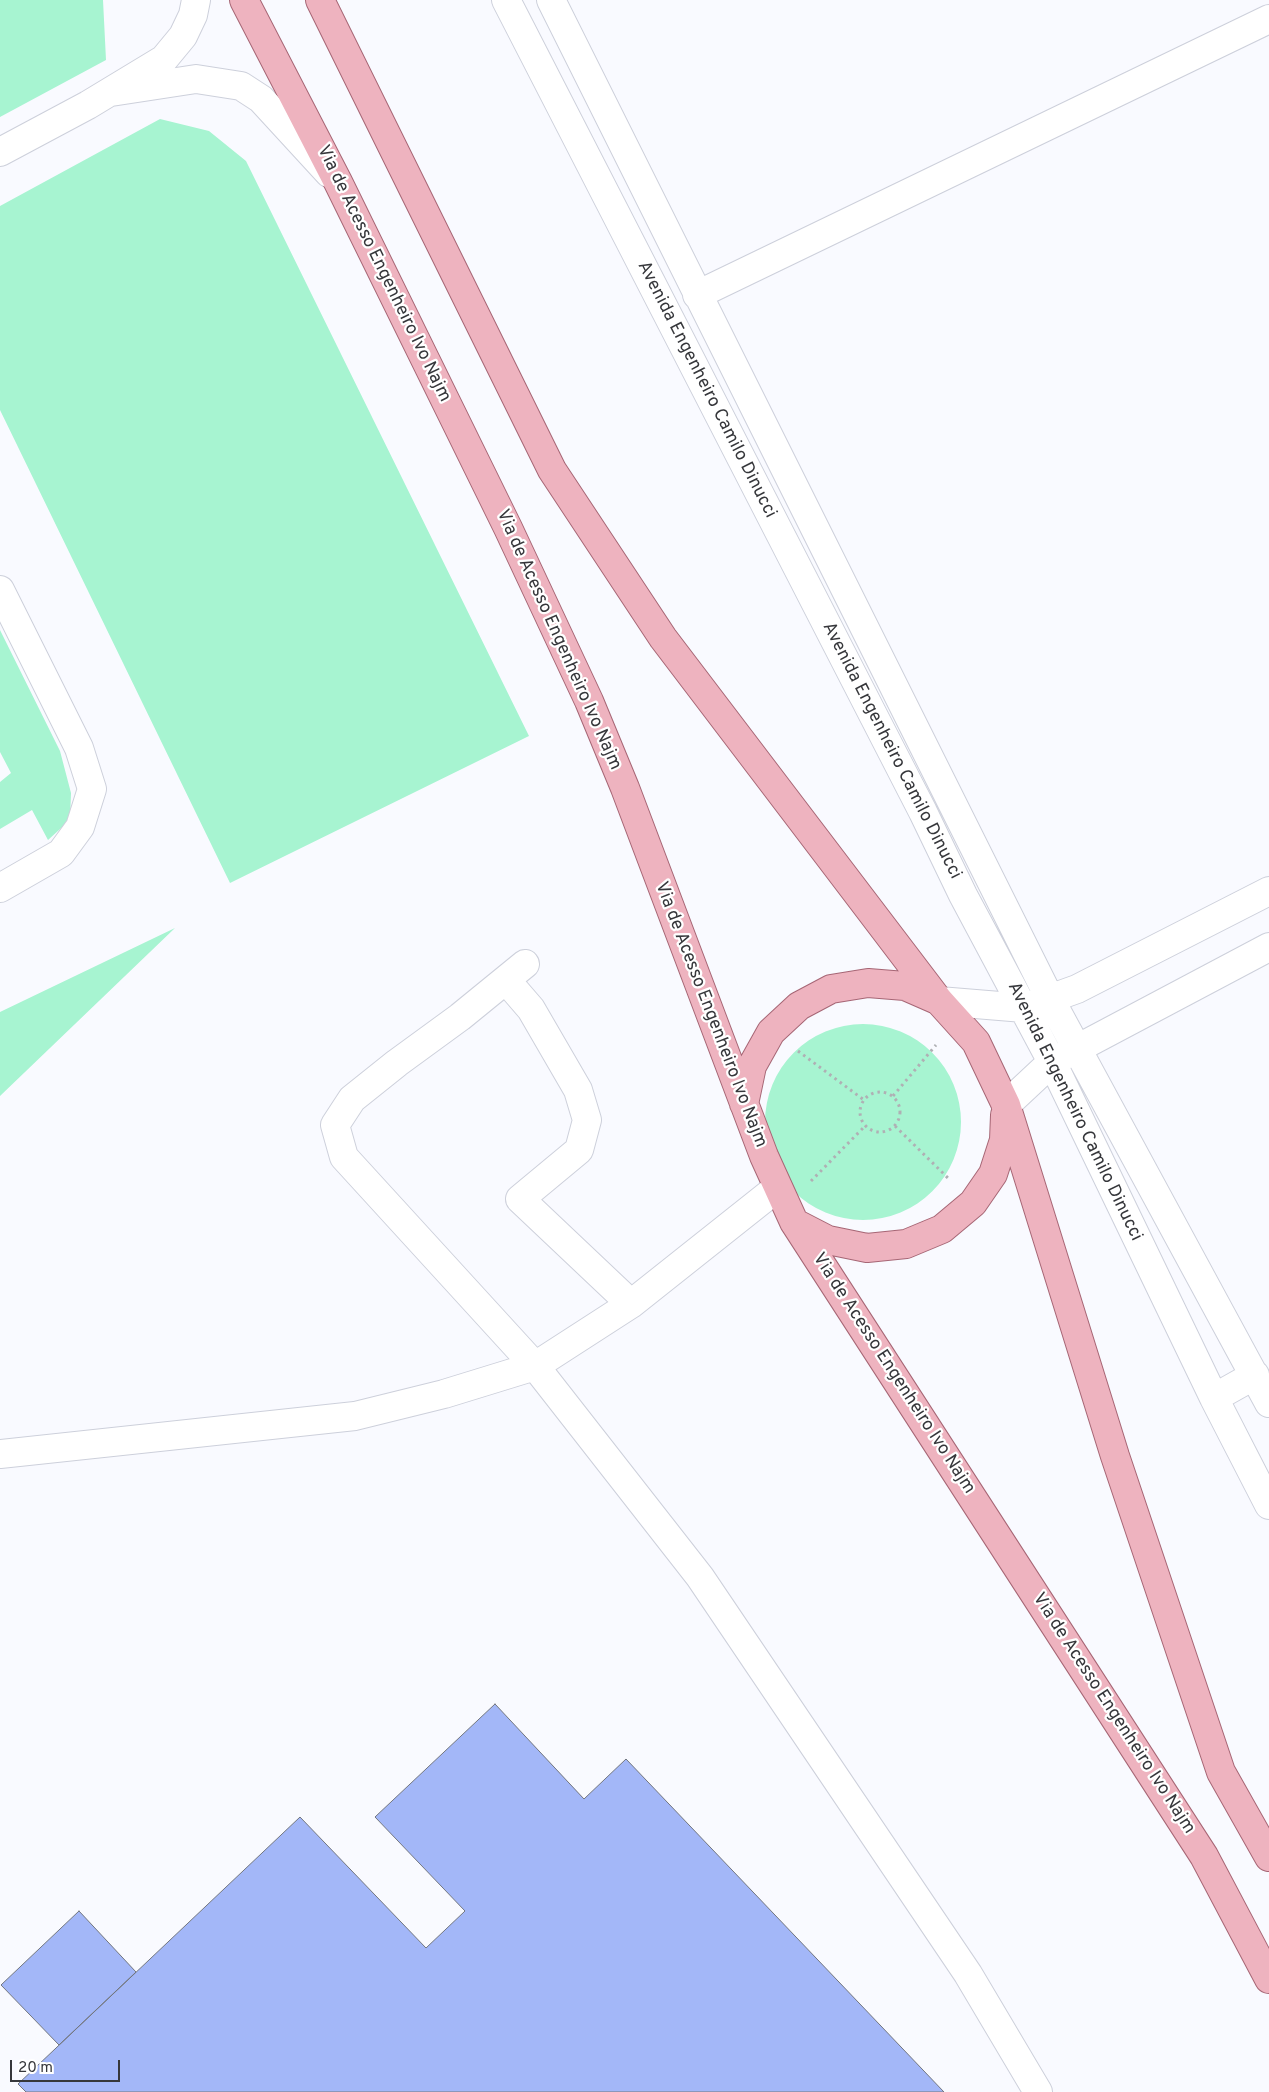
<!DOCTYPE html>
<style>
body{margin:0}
#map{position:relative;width:1269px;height:2092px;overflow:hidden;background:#f9faff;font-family:Overpass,sans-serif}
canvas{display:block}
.scale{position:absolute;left:10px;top:2060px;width:110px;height:22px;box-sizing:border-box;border:2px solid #36373b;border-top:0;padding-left:6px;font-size:15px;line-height:18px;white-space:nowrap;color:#36373b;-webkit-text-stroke:4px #fff;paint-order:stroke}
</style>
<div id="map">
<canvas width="1269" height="2092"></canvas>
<div class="scale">20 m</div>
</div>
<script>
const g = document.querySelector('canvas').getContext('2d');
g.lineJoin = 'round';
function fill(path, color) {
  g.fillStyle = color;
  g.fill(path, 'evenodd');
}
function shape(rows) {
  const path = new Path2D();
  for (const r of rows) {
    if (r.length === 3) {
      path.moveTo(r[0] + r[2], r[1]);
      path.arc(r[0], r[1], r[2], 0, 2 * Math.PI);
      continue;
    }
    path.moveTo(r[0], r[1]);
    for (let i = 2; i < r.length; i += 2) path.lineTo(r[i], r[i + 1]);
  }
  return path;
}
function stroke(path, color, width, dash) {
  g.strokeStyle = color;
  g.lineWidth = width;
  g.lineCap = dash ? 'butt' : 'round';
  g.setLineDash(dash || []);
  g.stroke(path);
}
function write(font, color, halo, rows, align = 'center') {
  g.font = font + ' Overpass,sans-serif';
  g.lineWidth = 4.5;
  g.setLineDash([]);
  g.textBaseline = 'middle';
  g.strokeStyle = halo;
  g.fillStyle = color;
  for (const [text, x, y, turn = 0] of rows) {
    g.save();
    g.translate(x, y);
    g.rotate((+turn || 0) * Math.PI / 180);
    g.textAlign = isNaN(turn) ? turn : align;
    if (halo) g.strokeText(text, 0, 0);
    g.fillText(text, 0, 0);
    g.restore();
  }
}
const green = shape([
 [0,0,103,0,106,60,0,117],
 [160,119,209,131,246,161,529,736,230,883,0,410,0,206],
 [0,630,60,751,71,793,70,820,48,840,32,810,0,829,0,782,11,773,0,752],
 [175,928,0,1096,0,1012],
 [863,1122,98]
]);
const shadow = shape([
 [518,1729,585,1800,943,2092,28,2092,61,2045,3,1985,97,1931,137,1973,426,1950,467,1911]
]);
const building = shape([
 [495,1704,584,1799,626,1759,944,2092,26,2092,18,2084,300,1817,426,1948,465,1911,375,1817,495,1704],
 [79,1911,136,1972,59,2045,1,1985,79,1911]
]);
const path = shape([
 [798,1051,864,1100],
 [880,1112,20],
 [893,1096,936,1045],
 [895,1126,950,1180],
 [811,1181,865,1126]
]);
const minor = shape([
 [506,0,923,812,963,895,1052,1062,1214,1398,1269,1505],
 [551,0,1050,999,1269,1403],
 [111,92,196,79,241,86,261,99,329,173],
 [0,152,88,105,164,59,183,36,193,15,196,0],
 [697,295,1269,19],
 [0,590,79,748,92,789,80,827,61,853,0,888],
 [525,964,460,1017,397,1063,352,1099,335,1125,344,1157,535,1366,700,1577,968,1974,1038,2092],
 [506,980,531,1009,578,1090,587,1120,579,1150,520,1199,631,1304],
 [939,1001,1024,1008,1077,989,1269,891],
 [1006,1105,1052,1062,1269,947],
 [1214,1398,1255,1375],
 [0,1454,355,1416,444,1394,535,1366,631,1304,777,1188]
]);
const major = shape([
 [244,0,338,182,508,528,589,701,625,788,764,1156,794,1222,1204,1856,1269,1979],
 [320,0,552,470,663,638,939,1001,976,1042,1006,1105,1115,1456,1221,1772,1269,1857],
 [744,1104,752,1066,771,1032,799,1006,831,989,868,983,905,986,937,1000],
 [795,1223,828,1240,867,1248,906,1244,942,1229,973,1203,993,1174,1004,1140,1005,1115]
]);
const streetNames = [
 ["Via de Acesso Engenheiro Ivo Najm",383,274,64],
 ["Avenida Engenheiro Camilo Dinucci",706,390,63],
 ["Via de Acesso Engenheiro Ivo Najm",558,640,66],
 ["Avenida Engenheiro Camilo Dinucci",891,751,63],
 ["Via de Acesso Engenheiro Ivo Najm",710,1015,69],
 ["Avenida Engenheiro Camilo Dinucci",1074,1112,64],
 ["Via de Acesso Engenheiro Ivo Najm",893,1374,57],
 ["Via de Acesso Engenheiro Ivo Najm",1113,1714,57]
];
fill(green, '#a7f4d1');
fill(shadow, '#0003');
fill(building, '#a3b7f8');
stroke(building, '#72767f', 1);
stroke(minor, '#cdd0db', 30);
stroke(major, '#a66675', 30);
stroke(path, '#afb0b4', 3, [2.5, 4]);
stroke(minor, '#fff', 28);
stroke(major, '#eeb3bf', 28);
write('18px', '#36373b', '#fff', streetNames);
</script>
